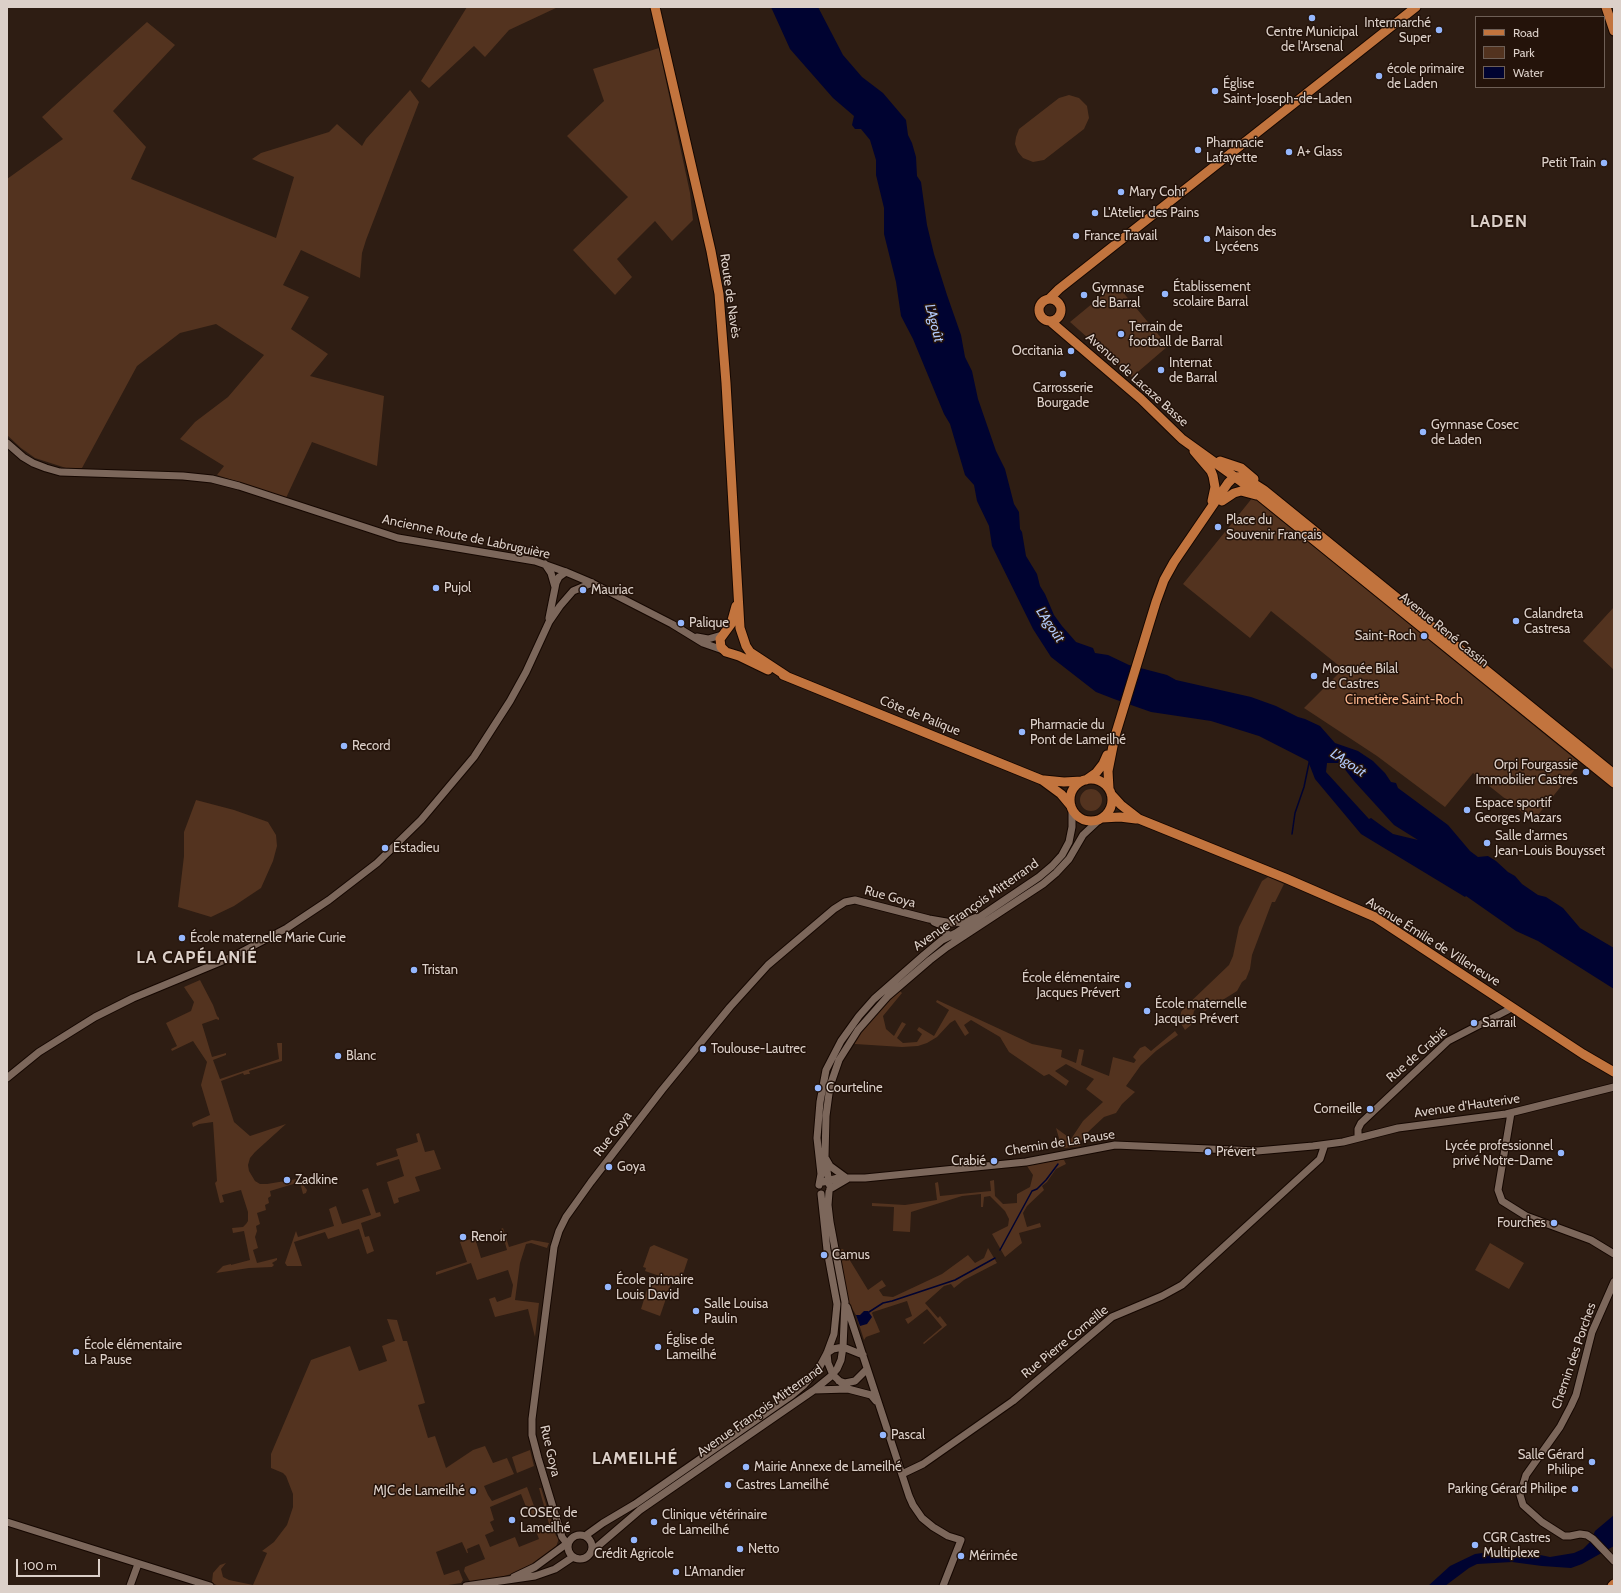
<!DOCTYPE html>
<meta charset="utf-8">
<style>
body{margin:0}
#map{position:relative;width:1621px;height:1593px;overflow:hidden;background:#2e1d13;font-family:Cabin,sans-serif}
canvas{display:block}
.frame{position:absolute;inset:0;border:8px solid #dcd0c9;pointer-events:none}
.legend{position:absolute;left:1475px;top:16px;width:130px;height:72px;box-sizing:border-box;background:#24130a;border:1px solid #6e5f56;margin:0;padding:5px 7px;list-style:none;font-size:12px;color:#dcd0c9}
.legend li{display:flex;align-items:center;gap:8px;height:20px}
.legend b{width:20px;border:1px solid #6e5f56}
.scale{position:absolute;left:16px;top:1559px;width:84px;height:18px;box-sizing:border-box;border:2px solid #dcd0c9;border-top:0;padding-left:5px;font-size:12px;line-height:14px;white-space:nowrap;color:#dcd0c9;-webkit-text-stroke:3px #24130a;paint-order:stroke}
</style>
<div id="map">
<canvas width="1621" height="1593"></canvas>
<div class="frame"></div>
<ul class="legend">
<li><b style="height:5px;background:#c2743e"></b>Road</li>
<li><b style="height:11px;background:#53331f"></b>Park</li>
<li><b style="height:11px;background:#000331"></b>Water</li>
</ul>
<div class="scale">100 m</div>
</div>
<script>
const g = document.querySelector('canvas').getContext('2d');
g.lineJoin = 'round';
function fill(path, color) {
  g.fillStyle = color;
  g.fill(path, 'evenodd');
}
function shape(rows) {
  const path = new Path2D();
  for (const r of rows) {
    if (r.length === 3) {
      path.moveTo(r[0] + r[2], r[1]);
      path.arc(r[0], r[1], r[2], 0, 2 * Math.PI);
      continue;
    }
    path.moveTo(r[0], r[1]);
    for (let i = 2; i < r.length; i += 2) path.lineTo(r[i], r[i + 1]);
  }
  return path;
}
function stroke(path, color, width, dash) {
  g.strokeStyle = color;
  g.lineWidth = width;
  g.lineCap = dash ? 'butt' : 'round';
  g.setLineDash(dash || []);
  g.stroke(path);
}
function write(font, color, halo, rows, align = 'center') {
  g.font = font + ' Cabin,sans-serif';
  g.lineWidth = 3;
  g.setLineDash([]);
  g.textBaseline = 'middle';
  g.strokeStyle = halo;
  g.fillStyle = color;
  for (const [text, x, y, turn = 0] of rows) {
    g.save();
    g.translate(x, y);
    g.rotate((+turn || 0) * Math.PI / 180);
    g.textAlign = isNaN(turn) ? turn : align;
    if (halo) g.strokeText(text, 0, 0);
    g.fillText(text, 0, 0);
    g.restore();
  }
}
const green = shape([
 [467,7,558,7,509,30,485,57,474,46,429,88,421,81],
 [147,22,175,45,113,111,146,147,131,179,276,238,294,177,252,159,261,153,329,132,337,124,362,146,366,139,410,90,419,102,366,240,362,253,360,278,301,250,283,285,309,297,291,329,328,354,310,376,384,396,377,466,312,442,286,498,217,475,224,466,180,439,195,422,228,397,264,355,216,324,180,333,137,366,82,468,66,468,35,458,21,448,7,435,7,179,63,139,42,117],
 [659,48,690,193,693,220,672,241,655,221,617,259,632,277,615,295,573,250,628,197,567,136,604,101,593,69],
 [1069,95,1079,98,1087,106,1089,118,1084,129,1044,160,1033,162,1023,158,1018,152,1015,144,1016,137,1019,129,1059,98],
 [1116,284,1168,346,1132,377,1070,322],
 [1253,497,1580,763,1533,821,1473,773,1445,807,1377,756,1304,708,1343,669,1271,611,1250,638,1183,584],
 [1614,607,1614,670,1583,641],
 [1091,800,11],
 [196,800,234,810,268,822,276,835,277,846,273,861,261,888,234,906,211,917,178,907,184,856,184,832],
 [1268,877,1284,884,1275,902,1272,902,1252,955,1250,969,1246,979,1242,982,1237,991,1205,1011,1198,1006,1194,1011,1191,1025,1185,1030,1180,1022,1181,1012,1184,1008,1229,965,1233,956,1239,927,1262,881],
 [200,980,213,1005,217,1016,219,1018,219,1020,216,1019,202,1024,212,1057,226,1053,226,1055,213,1060,220,1079,279,1059,277,1043,282,1043,282,1061,249,1071,250,1074,248,1074,244,1075,243,1073,221,1081,234,1122,250,1136,286,1124,255,1152,250,1158,248,1165,249,1171,255,1181,260,1184,267,1184,297,1179,301,1182,307,1190,306,1193,303,1194,300,1182,270,1191,271,1196,268,1198,269,1203,265,1205,266,1210,257,1213,260,1224,256,1226,257,1231,255,1237,258,1248,253,1250,257,1263,277,1258,277,1260,272,1263,274,1265,272,1267,249,1268,216,1273,223,1266,231,1264,231,1265,250,1260,244,1231,233,1233,232,1228,243,1227,246,1224,248,1221,248,1212,241,1190,222,1195,224,1202,220,1203,215,1183,217,1181,213,1122,199,1124,193,1127,192,1123,210,1115,201,1085,207,1062,193,1041,172,1051,171,1049,177,1046,166,1023,191,1011,194,1002,184,987],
 [899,990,902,993,883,1016,886,1029,894,1036,902,1022,906,1024,897,1038,903,1043,917,1042,922,1034,917,1030,919,1027,934,1036,949,1010,936,1002,937,1000,1032,1044,1062,1050,1061,1057,1076,1063,1079,1049,1084,1050,1081,1065,1109,1076,1113,1057,1134,1063,1136,1060,1133,1057,1140,1048,1145,1046,1151,1051,1175,1031,1178,1035,1156,1051,1141,1065,1126,1086,1135,1092,1122,1104,1116,1113,1104,1117,1089,1131,1079,1143,1081,1146,1064,1148,1061,1145,1056,1128,1071,1139,1083,1121,1103,1102,1086,1089,1094,1079,1066,1064,1055,1071,1069,1081,1066,1086,1049,1074,1044,1076,1009,1052,1000,1037,971,1020,964,1025,969,1033,965,1036,955,1020,950,1023,937,1037,927,1043,918,1046,902,1047,855,1044,853,1042,862,1028],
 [419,1133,425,1152,434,1150,441,1169,415,1177,420,1191,398,1198,399,1202,394,1204,387,1182,404,1176,399,1159,377,1166,376,1163,398,1156,396,1149,418,1142,416,1134],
 [1058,1160,1064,1160,1066,1164,1056,1169,1047,1182,1042,1186,1044,1190,1027,1206,1023,1213,1027,1227,1040,1223,1041,1227,1019,1233,1022,1243,1005,1257,992,1234,1008,1226,1009,1219,1005,1211,990,1196,984,1197,983,1207,981,1207,981,1194,962,1196,911,1212,910,1232,893,1231,894,1207,872,1206,872,1203,905,1205,937,1200,935,1183,938,1182,940,1196,991,1191,990,1181,994,1180,995,1196,1003,1204,1017,1203,1017,1194,1030,1187,1033,1175,1027,1166],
 [368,1188,376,1213,380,1212,381,1216,361,1223,365,1237,369,1236,374,1251,367,1254,359,1229,328,1239,325,1232,294,1242,302,1266,287,1266,285,1263,296,1231,298,1237,334,1226,329,1209,336,1206,342,1224,371,1215,362,1190],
 [503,1228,509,1247,532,1240,549,1243,547,1248,531,1243,526,1244,520,1263,515,1300,539,1303,535,1337,528,1309,495,1317,489,1299,495,1297,497,1302,511,1297,513,1285,508,1270,477,1280,471,1263,436,1275,436,1272,467,1262,460,1242,475,1238,481,1258,507,1250,501,1229],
 [1490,1243,1524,1263,1509,1289,1475,1270],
 [654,1245,688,1259,680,1283,645,1271,646,1268,643,1267,650,1247],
 [988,1248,997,1263,964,1280,954,1288,951,1284,944,1286,925,1303,938,1318,940,1316,947,1325,924,1344,923,1343,942,1327,927,1309,908,1324,905,1319,912,1316,907,1301,873,1312,872,1313,880,1332,866,1337,864,1340,856,1315,850,1305,847,1297,838,1250,843,1249,868,1290,882,1280,886,1286,879,1290,883,1296,893,1297,942,1274,968,1255,975,1263,984,1258],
 [651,1277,671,1284,660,1316,641,1309],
 [387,1319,397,1320,403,1341,407,1341,425,1403,418,1405,428,1438,435,1436,446,1468,473,1450,485,1446,493,1463,507,1458,514,1474,484,1486,488,1495,492,1501,527,1487,537,1514,530,1517,521,1494,490,1507,494,1520,490,1522,494,1531,485,1535,490,1547,515,1537,519,1547,539,1539,534,1526,537,1524,539,1528,549,1524,539,1488,541,1488,556,1536,559,1538,556,1547,545,1556,524,1570,498,1578,471,1582,469,1580,464,1571,465,1567,485,1559,479,1544,467,1549,468,1553,467,1553,462,1542,436,1552,444,1575,459,1570,463,1580,461,1583,442,1586,219,1586,214,1584,212,1582,213,1573,220,1565,226,1563,221,1569,223,1577,229,1580,253,1585,267,1553,262,1551,274,1542,287,1525,293,1507,293,1494,286,1476,283,1473,271,1468,271,1454,311,1360,350,1346,359,1371,387,1361,382,1346,395,1341],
 [530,1450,534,1466,517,1473,512,1457]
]);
const water = shape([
 [771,7,818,7,843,55,862,77,883,93,906,120,908,135,912,143,916,157,917,176,921,182,927,225,934,254,947,295,961,335,965,357,972,371,978,399,996,451,1005,469,1014,504,1019,512,1020,529,1022,532,1026,556,1037,574,1040,586,1045,594,1054,615,1062,626,1076,642,1093,648,1095,653,1108,655,1129,665,1167,675,1176,680,1251,697,1276,706,1298,717,1305,719,1320,726,1335,743,1358,751,1373,761,1385,773,1391,782,1396,783,1398,788,1448,825,1470,851,1478,857,1488,856,1496,861,1508,872,1515,876,1522,884,1538,895,1546,897,1563,908,1580,928,1614,948,1614,989,1538,941,1516,931,1466,896,1465,897,1361,834,1315,779,1308,761,1259,736,1211,721,1151,712,1114,699,1096,692,1051,657,1033,629,992,546,989,526,977,501,974,485,965,475,950,424,944,414,913,339,901,316,896,282,884,234,884,208,876,175,876,160,870,140,861,129,855,129,852,125,854,116,833,98,790,49],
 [1327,763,1340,763,1354,781,1394,825,1418,840,1393,834,1371,818,1369,819,1326,772],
 [864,1311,868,1311,872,1317,867,1324,860,1326,856,1315,860,1315],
 [1614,1515,1614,1546,1582,1564,1571,1568,1542,1566,1512,1562,1477,1564,1469,1568,1445,1586,1428,1586,1450,1566,1475,1554,1504,1550,1521,1551,1550,1557,1574,1553,1583,1549,1591,1541,1595,1531]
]);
const stream = shape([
 [1292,834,1295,813,1304,787,1309,763],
 [1000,1250,1032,1191,1037,1189,1046,1180,1058,1164],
 [869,1312,883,1303,892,1301,955,1280,995,1258]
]);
const minor = shape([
 [7,443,23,457,33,463,46,468,60,472,183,476,212,479,239,486,398,538,535,561,566,572,592,583,672,624,703,643,723,650],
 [545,564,551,573,555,587],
 [549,618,556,583,559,577,566,572],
 [697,637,708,639,722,635],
 [934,922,941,925,945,933,954,937],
 [7,1078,39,1052,95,1017,133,998,232,957,287,928,329,900,377,863,421,820,474,757,510,701,526,672,549,622,560,606,573,591,592,583],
 [1511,1113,1498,1190,1502,1201,1526,1216,1591,1240,1614,1254],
 [1358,1138,1358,1129,1361,1123,1448,1041,1508,1010,1510,1006],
 [826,1159,830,1166,845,1177],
 [823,1182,838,1178,865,1178,1026,1162,1115,1145,1257,1151,1313,1146,1343,1142,1398,1128,1506,1114,1614,1087],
 [829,1184,825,1157,826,1116,830,1086,839,1060,858,1030,888,996,930,960,947,947,1043,884,1056,873,1069,859,1083,835,1099,820],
 [819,1185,821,1174,817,1138,820,1102,826,1070,841,1041,859,1016,874,999,924,955,942,940,956,933,1039,877,1052,866,1062,855,1069,842,1072,827,1072,809],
 [830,1189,847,1179],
 [1614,1282,1592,1332,1576,1395,1571,1406,1560,1427,1526,1475,1520,1495,1523,1505,1542,1522,1564,1536,1570,1536,1580,1534,1587,1535,1593,1539,1614,1561],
 [847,1307,909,1496,913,1505,922,1518,933,1527,948,1536,961,1540,943,1586],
 [827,1353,828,1363,833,1375,848,1389],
 [827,1353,833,1349,843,1347,863,1355],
 [839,1381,845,1383,855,1381,867,1369],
 [814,1390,848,1389,871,1395,876,1401],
 [902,1474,923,1464,1013,1401,1112,1317,1162,1296,1182,1285,1320,1159,1324,1147,1324,1145],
 [7,1522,210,1586],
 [580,1547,12],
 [585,1536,603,1523,635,1504,792,1395,804,1385,819,1368,827,1353,834,1334,837,1304,827,1250,821,1194],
 [568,1545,562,1537,538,1458,532,1435,532,1419,554,1247,559,1231,566,1217,591,1182,662,1090,730,1007,768,965,834,909,845,902,855,900,929,919,952,923,964,922,977,917],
 [591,1552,640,1510,814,1390,830,1377,837,1369,841,1360,843,1347,845,1302,830,1222,828,1205,829,1192],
 [514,1577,535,1567,569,1542],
 [130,1586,138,1564],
 [466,1586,535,1576,555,1569,573,1557]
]);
const major = shape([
 [655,7,711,251,719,294,726,383,740,628,746,646,750,652,788,677],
 [1606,7,1614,31],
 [1049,299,1059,289,1416,7],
 [1050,310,11],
 [1050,321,1141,399,1182,439,1246,485,1614,783],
 [1194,451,1211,471,1213,476,1215,487,1212,501],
 [1220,461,1241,468,1254,479],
 [1222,501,1234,493,1241,491,1256,495],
 [736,606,731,624,720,639,721,647,726,652,739,656,768,670],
 [783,675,1042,780,1061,794,1071,806],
 [1091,800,21],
 [1044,780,1064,782,1082,781],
 [1086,780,1096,773,1103,764,1107,755],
 [1109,789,1108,771,1115,736,1156,602,1164,580,1174,562,1228,483,1233,478,1242,476,1264,490,1614,774],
 [1111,794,1121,805,1139,819,1285,878,1375,917,1583,1054,1614,1072],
 [1102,818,1120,817,1136,819],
 [1612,1586,1614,1584]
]);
const markers = [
 [1312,18,4,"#95b7fd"],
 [1439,30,4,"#95b7fd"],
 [1379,76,4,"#95b7fd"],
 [1215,91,4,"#95b7fd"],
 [1198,150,4,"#95b7fd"],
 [1289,152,4,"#95b7fd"],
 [1604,163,4,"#95b7fd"],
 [1121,192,4,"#95b7fd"],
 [1095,213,4,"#95b7fd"],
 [1076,236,4,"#95b7fd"],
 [1207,239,4,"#95b7fd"],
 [1165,294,4,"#95b7fd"],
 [1084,295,4,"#95b7fd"],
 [1121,334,4,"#95b7fd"],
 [1071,351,4,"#95b7fd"],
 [1161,370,4,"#95b7fd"],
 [1063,374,4,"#95b7fd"],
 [1423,432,4,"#95b7fd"],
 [1218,527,4,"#95b7fd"],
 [436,588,4,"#95b7fd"],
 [583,590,4,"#95b7fd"],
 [1516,621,4,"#95b7fd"],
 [681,623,4,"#95b7fd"],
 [1424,636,4,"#95b7fd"],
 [1314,676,4,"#95b7fd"],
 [1022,732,4,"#95b7fd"],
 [344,746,4,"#95b7fd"],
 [1586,772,4,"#95b7fd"],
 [1467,810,4,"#95b7fd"],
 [1487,843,4,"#95b7fd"],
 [385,848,4,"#95b7fd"],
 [182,938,4,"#95b7fd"],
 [414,970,4,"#95b7fd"],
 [1128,985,4,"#95b7fd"],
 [1147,1011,4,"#95b7fd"],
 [1474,1023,4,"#95b7fd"],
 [703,1049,4,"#95b7fd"],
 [338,1056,4,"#95b7fd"],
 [818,1088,4,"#95b7fd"],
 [1370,1109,4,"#95b7fd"],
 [1208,1152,4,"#95b7fd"],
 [1561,1153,4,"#95b7fd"],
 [994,1161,4,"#95b7fd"],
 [609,1167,4,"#95b7fd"],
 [287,1180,4,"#95b7fd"],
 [1554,1223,4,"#95b7fd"],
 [463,1237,4,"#95b7fd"],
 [824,1255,4,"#95b7fd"],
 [608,1287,4,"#95b7fd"],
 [696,1311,4,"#95b7fd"],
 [658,1347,4,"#95b7fd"],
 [76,1352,4,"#95b7fd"],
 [883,1435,4,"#95b7fd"],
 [1592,1462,4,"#95b7fd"],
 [746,1467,4,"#95b7fd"],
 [728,1485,4,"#95b7fd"],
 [1575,1489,4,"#95b7fd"],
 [473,1491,4,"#95b7fd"],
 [512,1520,4,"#95b7fd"],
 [654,1522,4,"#95b7fd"],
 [634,1540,4,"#95b7fd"],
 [1475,1545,4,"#95b7fd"],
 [740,1549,4,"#95b7fd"],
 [961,1556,4,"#95b7fd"],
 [676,1572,4,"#95b7fd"]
];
const poiNames = [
 ["Intermarché",1431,23,"right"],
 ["Super",1431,38,"right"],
 ["Centre Municipal",1312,32,"center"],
 ["de l'Arsenal",1312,47,"center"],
 ["école primaire",1387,69],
 ["de Laden",1387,84],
 ["Église",1223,84],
 ["Saint-Joseph-de-Laden",1223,99],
 ["Pharmacie",1206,143],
 ["Lafayette",1206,158],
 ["A+ Glass",1297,152],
 ["Petit Train",1596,163,"right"],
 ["Mary Cohr",1129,192],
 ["L'Atelier des Pains",1103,213],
 ["Maison des",1215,232],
 ["Lycéens",1215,247],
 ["France Travail",1084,236],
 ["Établissement",1173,287],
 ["scolaire Barral",1173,302],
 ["Gymnase",1092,288],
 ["de Barral",1092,303],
 ["Terrain de",1129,327],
 ["football de Barral",1129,342],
 ["Occitania",1063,351,"right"],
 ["Internat",1169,363],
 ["de Barral",1169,378],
 ["Carrosserie",1063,388,"center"],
 ["Bourgade",1063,403,"center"],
 ["Gymnase Cosec",1431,425],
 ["de Laden",1431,440],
 ["Place du",1226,520],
 ["Souvenir Français",1226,535],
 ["Pujol",444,588],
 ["Mauriac",591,590],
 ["Calandreta",1524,614],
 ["Castresa",1524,629],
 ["Palique",689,623],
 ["Saint-Roch",1416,636,"right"],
 ["Mosquée Bilal",1322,669],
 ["de Castres",1322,684],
 ["Pharmacie du",1030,725],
 ["Pont de Lameilhé",1030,740],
 ["Record",352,746],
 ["Orpi Fourgassie",1578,765,"right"],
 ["Immobilier Castres",1578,780,"right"],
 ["Espace sportif",1475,803],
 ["Georges Mazars",1475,818],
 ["Salle d'armes",1495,836],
 ["Jean-Louis Bouysset",1495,851],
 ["Estadieu",393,848],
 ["École maternelle Marie Curie",190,938],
 ["Tristan",422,970],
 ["École élémentaire",1120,978,"right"],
 ["Jacques Prévert",1120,993,"right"],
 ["École maternelle",1155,1004],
 ["Jacques Prévert",1155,1019],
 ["Sarrail",1482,1023],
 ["Toulouse-Lautrec",711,1049],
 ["Blanc",346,1056],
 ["Courteline",826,1088],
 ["Corneille",1362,1109,"right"],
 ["Lycée professionnel",1553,1146,"right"],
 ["privé Notre-Dame",1553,1161,"right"],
 ["Prévert",1216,1152],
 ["Crabié",986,1161,"right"],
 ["Goya",617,1167],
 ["Zadkine",295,1180],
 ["Fourches",1546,1223,"right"],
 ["Renoir",471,1237],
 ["Camus",832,1255],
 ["École primaire",616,1280],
 ["Louis David",616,1295],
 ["Salle Louisa",704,1304],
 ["Paulin",704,1319],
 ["Église de",666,1340],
 ["Lameilhé",666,1355],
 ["École élémentaire",84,1345],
 ["La Pause",84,1360],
 ["Pascal",891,1435],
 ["Salle Gérard",1584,1455,"right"],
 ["Philipe",1584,1470,"right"],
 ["Mairie Annexe de Lameilhé",754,1467],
 ["Castres Lameilhé",736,1485],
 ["Parking Gérard Philipe",1567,1489,"right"],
 ["MJC de Lameilhé",465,1491,"right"],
 ["COSEC de",520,1513],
 ["Lameilhé",520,1528],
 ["Clinique vétérinaire",662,1515],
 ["de Lameilhé",662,1530],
 ["CGR Castres",1483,1538],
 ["Multiplexe",1483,1553],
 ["Netto",748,1549],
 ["Crédit Agricole",634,1554,"center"],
 ["Mérimée",969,1556],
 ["L'Amandier",684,1572]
];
const streetNames = [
 ["Route de Navès",730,296,82],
 ["Avenue de Lacaze Basse",1137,380,42],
 ["Ancienne Route de Labruguière",466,537,12],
 ["Avenue René Cassin",1444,630,39],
 ["Côte de Palique",920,716,22],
 ["Rue Goya",890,897,15],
 ["Avenue François Mitterrand",976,905,-35],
 ["Avenue Émilie de Villeneuve",1433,942,32],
 ["Rue de Crabié",1417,1055,-41],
 ["Avenue d'Hauterive",1467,1106,-8],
 ["Rue Goya",613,1134,-52],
 ["Chemin de La Pause",1060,1143,-9],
 ["Rue Pierre Corneille",1065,1342,-39],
 ["Chemin des Porches",1574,1356,-71],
 ["Avenue François Mitterrand",760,1411,-35],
 ["Rue Goya",550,1451,77]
];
const parkNames = [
 ["Cimetière Saint-Roch",1404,700]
];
const waterNames = [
 ["L'Agoût",934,323,75],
 ["L'Agoût",1050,625,56],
 ["L'Agoût",1348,763,34]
];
const districtNames = [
 ["LADEN",1499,222],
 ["LA CAPÉLANIÉ",197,958],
 ["LAMEILHÉ",635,1459]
];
fill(green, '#53331f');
fill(water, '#000331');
stroke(stream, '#000331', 1.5);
stroke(minor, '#150701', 9);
stroke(major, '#150701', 11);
stroke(minor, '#7c675b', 7);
stroke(major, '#c2743e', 9);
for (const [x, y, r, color] of markers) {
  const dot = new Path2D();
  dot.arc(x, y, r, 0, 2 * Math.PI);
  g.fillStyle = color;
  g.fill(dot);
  stroke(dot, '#24130a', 1.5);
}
write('13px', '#dcd0c9', '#24130a', poiNames, 'left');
write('13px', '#dcd0c9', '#24130a', streetNames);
write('13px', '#fdb78e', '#24130a', parkNames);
write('italic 14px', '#b1c9fa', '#24130a', waterNames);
g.letterSpacing = '1px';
write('bold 17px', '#dcd0c9', '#24130a', districtNames);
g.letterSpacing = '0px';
</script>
